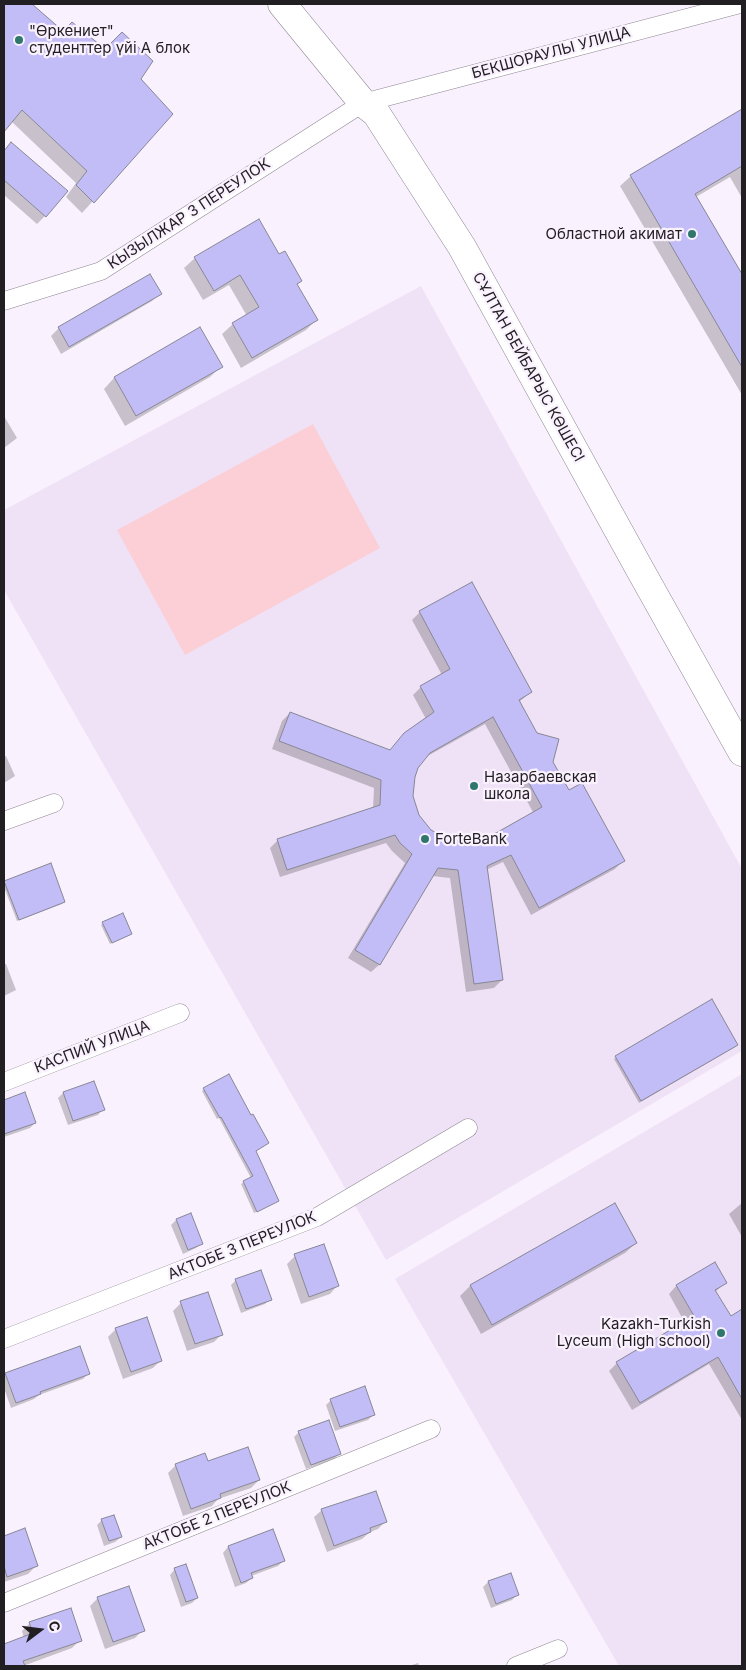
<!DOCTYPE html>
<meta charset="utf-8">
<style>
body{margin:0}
#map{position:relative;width:746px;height:1670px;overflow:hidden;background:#faf1fe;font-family:Inter,sans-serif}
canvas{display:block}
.frame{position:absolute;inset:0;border:5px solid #221f23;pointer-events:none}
.north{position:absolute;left:15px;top:1605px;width:50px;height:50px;-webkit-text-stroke:4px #faf1fe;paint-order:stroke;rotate:75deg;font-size:14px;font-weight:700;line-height:20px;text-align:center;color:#221f23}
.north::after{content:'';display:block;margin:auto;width:18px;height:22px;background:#221f23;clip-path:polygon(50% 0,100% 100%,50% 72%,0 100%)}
</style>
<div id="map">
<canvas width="746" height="1670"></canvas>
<div class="frame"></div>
<div class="north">С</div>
</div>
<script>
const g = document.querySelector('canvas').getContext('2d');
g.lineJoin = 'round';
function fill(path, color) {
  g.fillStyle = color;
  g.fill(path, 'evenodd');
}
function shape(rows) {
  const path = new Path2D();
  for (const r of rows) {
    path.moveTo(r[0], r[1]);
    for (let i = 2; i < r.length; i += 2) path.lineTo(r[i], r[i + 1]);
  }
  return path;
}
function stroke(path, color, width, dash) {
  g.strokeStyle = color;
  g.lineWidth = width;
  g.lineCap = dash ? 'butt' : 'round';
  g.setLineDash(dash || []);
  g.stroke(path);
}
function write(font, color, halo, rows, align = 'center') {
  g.font = font + ' Inter,sans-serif';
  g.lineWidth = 4.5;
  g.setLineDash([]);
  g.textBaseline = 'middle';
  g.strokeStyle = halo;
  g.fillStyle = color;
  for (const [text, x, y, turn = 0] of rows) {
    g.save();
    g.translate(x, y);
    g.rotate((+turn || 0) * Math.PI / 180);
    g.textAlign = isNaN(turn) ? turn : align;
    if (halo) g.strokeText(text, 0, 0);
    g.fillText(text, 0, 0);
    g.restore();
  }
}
const built = shape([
 [421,286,742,869,742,1051,386,1260,4,590,4,510],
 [742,1074,742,1666,619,1666,395,1279]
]);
const green = shape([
 [313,424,380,548,185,655,117,530]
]);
const shadow = shape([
 [4,4,30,4,63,32,105,50,140,79,172,114,82,213,66,197,76,183,11,121,4,130],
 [738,113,742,120,742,198,730,177,696,197,742,276,742,395,620,186,631,176],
 [11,144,45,216,37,224,4,195,4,152],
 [279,256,301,281,296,286,316,320,306,330,241,368,222,334,233,324,247,316,229,285,203,300,184,268,195,258],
 [160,293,152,301,61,354,51,336,59,328],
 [200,329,221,366,210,377,125,426,104,389,114,378],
 [4,416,17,438,4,448],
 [420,612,531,692,519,702,552,762,568,792,623,861,615,869,531,915,503,862,486,870,502,980,494,988,466,992,450,878,432,876,379,965,371,972,348,958,405,863,392,851,386,843,280,877,270,848,278,840,373,809,374,788,272,749,282,721,290,713,390,751,426,719,413,695,421,687,442,675,412,620],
 [485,724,534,814,496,834,478,841,458,842,439,836,423,824,414,806,412,787,417,767,424,758],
 [6,756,15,776,4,783,4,757],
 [5,882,64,902,62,904,17,921,4,887],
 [103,923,131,934,110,944,101,925],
 [4,964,6,964,16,990,4,996],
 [735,1047,639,1103,614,1059,616,1057],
 [204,1089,250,1117,268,1143,254,1151,277,1201,275,1203,254,1213,241,1184,251,1178,219,1118,217,1119,202,1091],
 [24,1093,35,1123,30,1128,4,1137,4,1102],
 [63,1093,103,1109,98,1115,68,1125,58,1098],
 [742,1203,742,1237,729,1214],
 [615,1205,636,1243,625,1253,481,1334,460,1296,470,1286],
 [176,1220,201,1243,196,1248,183,1254,171,1225],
 [295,1256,337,1286,330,1294,301,1304,287,1264],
 [714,1264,725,1283,715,1292,730,1318,742,1310,742,1420,709,1364,632,1410,609,1371,617,1363,685,1323,669,1294,676,1286],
 [236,1280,270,1299,265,1304,241,1313,231,1285],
 [181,1303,222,1334,214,1342,187,1351,173,1311],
 [116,1329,161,1360,153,1368,123,1379,108,1337],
 [6,1374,88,1374,83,1379,39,1395,34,1399,11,1408,4,1388,4,1376],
 [331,1400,373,1415,368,1420,335,1431,326,1405],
 [299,1432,339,1454,334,1459,306,1469,294,1437],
 [207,1463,259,1480,251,1488,218,1499,212,1506,183,1516,168,1473,176,1465],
 [322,1510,386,1521,378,1529,370,1532,362,1539,327,1552,314,1517],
 [102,1520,121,1537,115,1542,104,1546,97,1525],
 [24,1530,36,1566,28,1574,4,1582,4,1537],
 [273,1531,283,1561,278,1566,251,1576,252,1578,246,1583,235,1587,223,1553,228,1547],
 [175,1569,197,1598,192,1603,181,1607,170,1575],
 [488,1582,517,1595,512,1600,491,1608,483,1587],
 [98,1598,143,1630,135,1638,105,1649,90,1606],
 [30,1623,80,1640,72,1648,23,1666,4,1666,4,1645,24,1638,22,1631],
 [418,1663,419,1666,409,1666]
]);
const building = shape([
 [4,4,32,4,63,31,72,22,105,49,122,32,153,61,141,79,173,114,94,203,76,185,87,171,22,110,4,132,4,4],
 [742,109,742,166,695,194,742,274,742,367,630,175,742,109],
 [11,142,68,191,46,217,4,180,4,151,11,142],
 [259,219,279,254,285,251,302,281,297,284,318,320,252,358,232,323,259,307,240,275,214,291,194,257,259,219],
 [150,274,162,294,69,347,58,327,150,274],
 [200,327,223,367,136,416,114,377,200,327],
 [472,582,532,692,519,700,537,733,559,739,553,762,569,790,582,783,625,861,539,908,511,855,487,866,503,980,474,984,458,870,438,868,380,965,355,950,412,854,400,843,395,835,287,870,277,839,380,805,381,780,279,741,290,712,390,750,404,733,434,712,420,686,450,669,419,611,472,582],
 [493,717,542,807,496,833,477,839,458,841,448,839,431,830,419,815,413,796,415,777,418,768,430,753,493,717],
 [51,863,65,902,19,920,4,881,51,863],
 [123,913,132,934,112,943,102,922,123,913],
 [712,999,738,1045,641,1101,615,1056,712,999],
 [229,1074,251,1115,253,1114,269,1143,256,1151,279,1201,257,1212,243,1181,253,1176,221,1117,220,1118,203,1088,229,1074],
 [94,1081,105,1110,73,1121,63,1092,94,1081],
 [25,1092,36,1123,4,1134,4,1100,25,1092],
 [615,1203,637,1243,492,1325,470,1285,615,1203],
 [191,1213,203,1244,188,1250,176,1219,191,1213],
 [324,1244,339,1286,309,1297,294,1254,324,1244],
 [715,1262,727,1283,715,1290,731,1316,742,1309,742,1399,718,1357,640,1403,616,1362,694,1316,676,1285,715,1262],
 [261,1270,272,1300,246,1309,235,1279,261,1270],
 [208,1292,223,1335,195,1344,180,1301,208,1292],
 [147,1317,162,1361,131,1372,115,1328,147,1317],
 [80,1346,90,1374,40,1392,41,1394,16,1403,5,1373,80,1346],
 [365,1386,375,1415,340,1427,330,1399,365,1386],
 [329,1420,341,1454,311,1465,298,1431,329,1420],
 [248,1447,260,1480,220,1494,221,1498,191,1509,175,1464,205,1453,208,1461,248,1447],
 [376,1491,387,1522,370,1528,371,1532,334,1546,321,1509,376,1491],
 [114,1515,122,1537,109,1541,101,1519,114,1515],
 [25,1528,38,1566,7,1577,4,1566,4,1536,25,1528],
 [273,1529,285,1561,251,1573,253,1578,241,1583,228,1546,273,1529],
 [186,1564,198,1598,186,1602,174,1568,186,1564],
 [511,1573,519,1595,496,1604,488,1581,511,1573],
 [129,1586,145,1631,113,1642,97,1597,129,1586],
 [71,1608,82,1641,23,1661,25,1666,4,1666,4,1644,33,1633,29,1622,71,1608]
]);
const street = shape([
 [4,301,101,271,363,103,740,4],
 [4,821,54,803],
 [4,1082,180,1013],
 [4,1339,317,1217,468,1128],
 [4,1603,431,1429],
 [516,1666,558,1649]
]);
const primary = shape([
 [282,4,363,103,376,113,462,247,638,566,742,752]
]);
const markers = [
 [19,40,5,"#2f766c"],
 [692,234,5,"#2f766c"],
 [474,786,5,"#2f766c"],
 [425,839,5,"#2f766c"],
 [721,1333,5,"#2f766c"]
];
const poiNames = [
 ["\"Өркениет\"",29,31],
 ["студенттер үйі А блок",29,48],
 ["Областной акимат",682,234,"right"],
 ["Назарбаевская",484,777],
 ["школа",484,794],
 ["ForteBank",435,839],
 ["Kazakh-Turkish",711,1324,"right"],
 ["Lyceum (High school)",711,1341,"right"]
];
const streetNames = [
 ["БЕКШОРАУЛЫ УЛИЦА",551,53,-15],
 ["КЫЗЫЛЖАР 3 ПЕРЕУЛОК",189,214,-33],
 ["СҰЛТАН БЕЙБАРЫС КӨШЕСІ",528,367,61],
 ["КАСПИЙ УЛИЦА",92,1047,-21],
 ["АКТОБЕ 3 ПЕРЕУЛОК",242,1246,-22],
 ["АКТОБЕ 2 ПЕРЕУЛОК",217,1516,-22]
];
fill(built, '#efe2f6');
fill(green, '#fccfd6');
fill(shadow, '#0003');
fill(building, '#c2bdf7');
stroke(building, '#888795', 1);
stroke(street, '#8f8793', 19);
stroke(primary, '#8f8793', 29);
stroke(street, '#fff', 18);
stroke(primary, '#fff', 28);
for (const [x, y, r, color] of markers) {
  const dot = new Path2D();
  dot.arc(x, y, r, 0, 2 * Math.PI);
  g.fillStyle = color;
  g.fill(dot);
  stroke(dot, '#faf1fe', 2);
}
write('15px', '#221f23', '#faf1fe', poiNames, 'left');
write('15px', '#221f23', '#faf1fe', streetNames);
</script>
